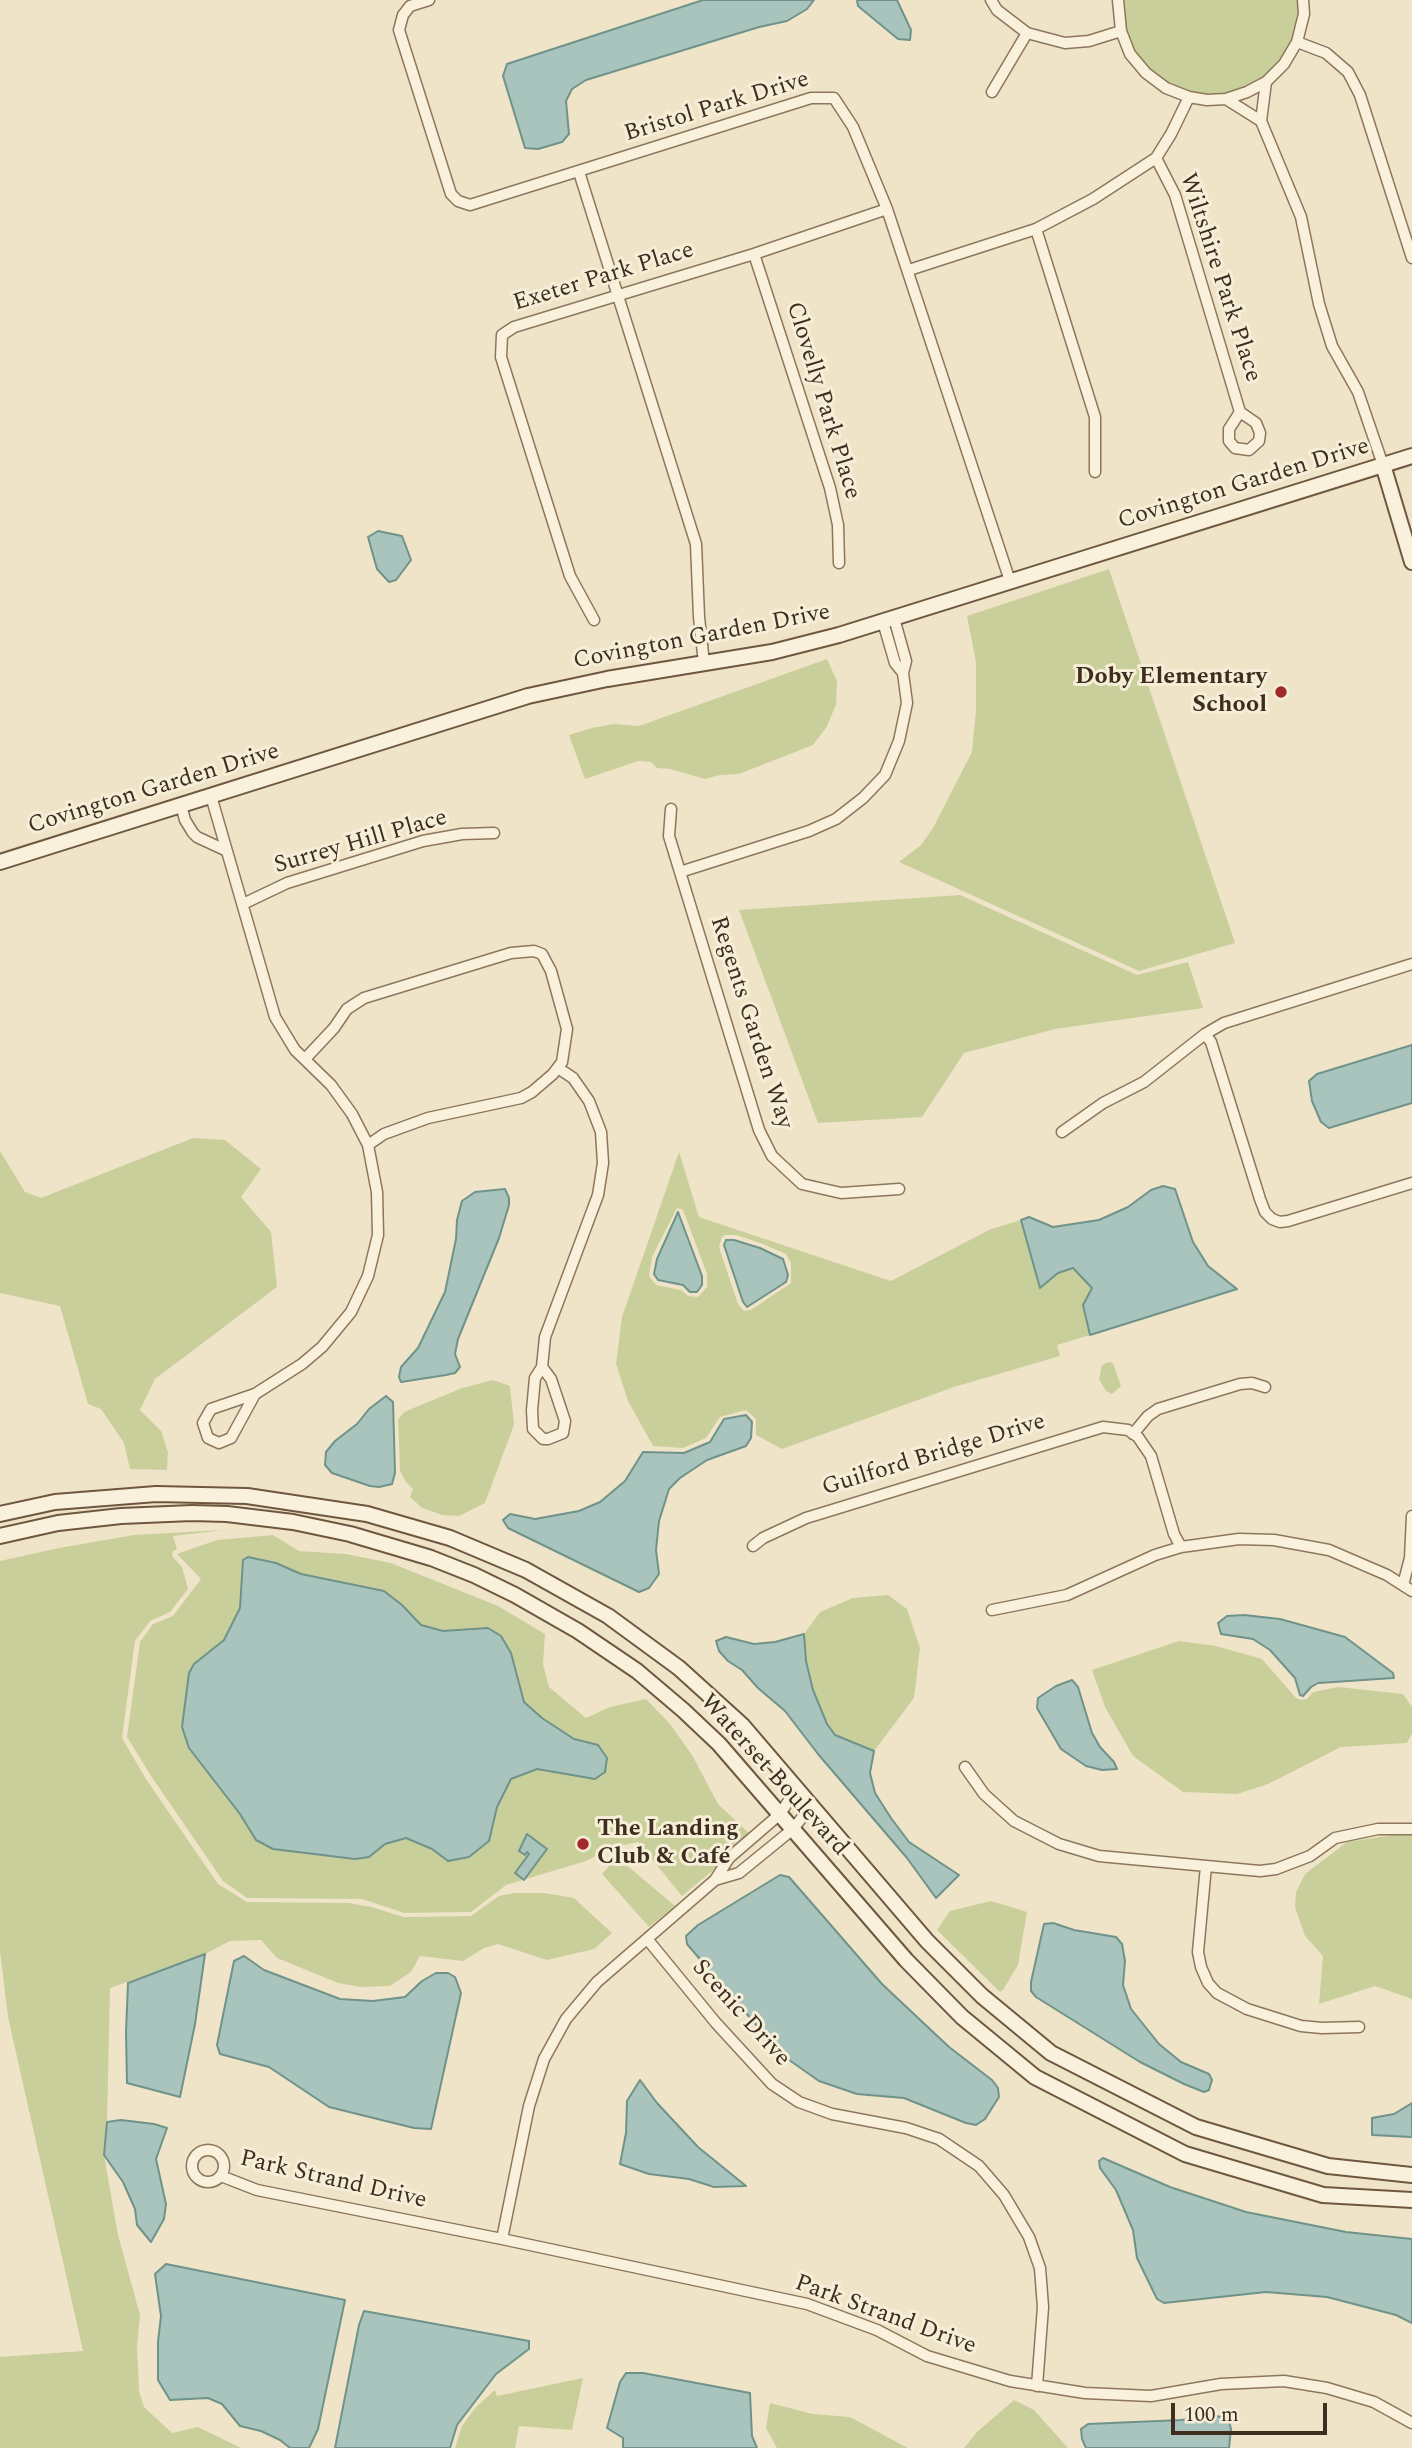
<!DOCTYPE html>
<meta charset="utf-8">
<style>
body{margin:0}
#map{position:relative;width:1412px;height:2448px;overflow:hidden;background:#f0e4c8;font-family:Spectral,serif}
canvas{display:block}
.scale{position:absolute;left:1171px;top:2403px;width:156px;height:32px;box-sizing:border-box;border:4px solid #3d2e20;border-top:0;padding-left:9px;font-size:21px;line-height:24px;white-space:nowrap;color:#3d2e20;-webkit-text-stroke:5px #f7eed8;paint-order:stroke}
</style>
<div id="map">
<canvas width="1412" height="2448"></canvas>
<div class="scale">100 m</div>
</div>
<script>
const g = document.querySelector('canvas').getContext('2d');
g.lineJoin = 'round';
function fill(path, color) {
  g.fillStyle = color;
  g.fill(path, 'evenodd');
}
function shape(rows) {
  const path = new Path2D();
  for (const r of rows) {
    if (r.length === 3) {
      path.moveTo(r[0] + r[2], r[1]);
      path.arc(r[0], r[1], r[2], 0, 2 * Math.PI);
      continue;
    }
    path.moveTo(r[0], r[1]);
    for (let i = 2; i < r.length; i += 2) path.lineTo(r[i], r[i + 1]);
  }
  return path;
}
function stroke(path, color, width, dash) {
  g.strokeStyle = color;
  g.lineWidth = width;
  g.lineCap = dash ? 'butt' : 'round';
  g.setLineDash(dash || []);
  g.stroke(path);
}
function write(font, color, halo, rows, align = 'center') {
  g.font = font + ' Spectral,serif';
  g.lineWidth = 6;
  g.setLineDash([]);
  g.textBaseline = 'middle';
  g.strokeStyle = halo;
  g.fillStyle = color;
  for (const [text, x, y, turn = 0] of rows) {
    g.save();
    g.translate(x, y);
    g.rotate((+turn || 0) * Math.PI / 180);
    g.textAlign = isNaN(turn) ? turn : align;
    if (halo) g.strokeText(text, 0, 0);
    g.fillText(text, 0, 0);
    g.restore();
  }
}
const green = shape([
 [1118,0,1303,0,1297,42,1266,82,1226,99,1166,88,1130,54],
 [1109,569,1235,943,1139,971,899,862,921,845,933,828,972,752,976,710,976,662,967,616],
 [827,659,837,681,836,705,826,728,813,745,739,774,720,775,705,779,670,769,657,768,651,762,638,761,585,779,569,735,592,728,614,724,639,726],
 [960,895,1137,975,1188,962,1203,1008,1055,1029,964,1053,922,1117,818,1123,739,910],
 [193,1138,225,1140,261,1169,241,1197,271,1232,277,1287,155,1379,140,1410,161,1431,168,1452,167,1470,130,1469,124,1443,101,1409,88,1404,60,1306,0,1293,0,1151,25,1192,41,1198],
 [679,1152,699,1217,891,1281,991,1229,1021,1220,1040,1288,1058,1273,1073,1268,1092,1288,1083,1305,1090,1335,1057,1345,1060,1356,954,1387,782,1449,756,1435,756,1419,746,1410,720,1417,706,1438,683,1448,653,1446,628,1401,616,1364,622,1317],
 [677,1208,683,1210,707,1274,707,1287,698,1297,688,1296,681,1290,656,1285,649,1276,652,1257],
 [725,1235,736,1235,763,1244,786,1254,791,1263,791,1283,751,1310,744,1311,738,1304,719,1247,722,1237],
 [1109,1362,1113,1363,1121,1386,1112,1394,1106,1391,1099,1379,1102,1365],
 [493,1380,510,1386,514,1425,485,1503,459,1516,442,1515,422,1508,410,1497,413,1489,406,1482,400,1471,398,1420,404,1412,462,1388],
 [224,1530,173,1536,177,1549,173,1551,172,1556,182,1567,188,1589,170,1612,150,1621,135,1641,122,1738,146,1779,218,1884,247,1902,349,1903,371,1907,404,1917,471,1916,499,1896,515,1893,544,1893,574,1898,612,1933,594,1949,547,1960,498,1944,484,1948,463,1961,420,1956,411,1972,390,1986,361,1987,338,1983,277,1958,261,1940,230,1941,205,1954,110,1988,107,2122,104,2155,118,2235,140,2315,137,2347,139,2391,144,2407,172,2433,198,2427,241,2448,0,2448,0,2357,83,2351,8,2017,0,1951,0,1561,59,1548,134,1535],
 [273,1535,299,1551,346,1554,391,1563,498,1606,545,1634,543,1664,549,1687,586,1718,610,1707,646,1699,670,1724,692,1755,718,1804,753,1837,682,1896,638,1842,614,1847,586,1861,506,1885,471,1912,404,1913,362,1899,247,1898,223,1881,151,1776,127,1737,140,1642,153,1624,173,1616,201,1579,177,1554,217,1540],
 [888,1595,907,1609,920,1648,914,1698,874,1751,834,1735,827,1724,813,1690,806,1661,804,1634,820,1612,853,1598],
 [1179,1641,1216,1646,1262,1659,1296,1698,1301,1700,1307,1699,1313,1692,1338,1687,1403,1694,1412,1707,1412,1733,1407,1743,1341,1747,1268,1784,1237,1794,1183,1792,1133,1756,1105,1707,1092,1670],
 [1400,1834,1412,1834,1412,1999,1375,1986,1319,2004,1323,1956,1305,1936,1295,1907,1296,1892,1305,1874,1347,1842],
 [617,1857,675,1906,649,1927,602,1874],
 [991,1901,1027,1912,1018,1965,1003,1990,1000,1992,937,1930,950,1911],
 [583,2378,572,2430,519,2426,515,2448,455,2448,462,2426,476,2407,495,2390,497,2396],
 [1014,2400,1034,2410,1068,2448,964,2448,977,2432],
 [770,2403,813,2414,850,2417,908,2448,777,2448,766,2428]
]);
const water = shape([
 [703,0,814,0,807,9,787,21,759,27,586,80,572,89,566,101,569,134,562,142,538,149,525,148,503,76,507,64,703,0],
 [857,0,897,0,911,30,910,40,898,39,858,6,857,0],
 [378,531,402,536,411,560,396,580,389,582,377,569,368,537,378,531],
 [1412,1045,1412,1103,1329,1128,1321,1122,1312,1101,1309,1081,1317,1074,1412,1045],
 [1163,1186,1175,1189,1193,1242,1208,1266,1237,1289,1090,1335,1083,1305,1092,1288,1073,1268,1058,1273,1040,1288,1021,1220,1029,1217,1053,1227,1099,1220,1128,1207,1151,1190,1163,1186],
 [505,1189,509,1198,509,1205,499,1238,458,1339,455,1354,460,1367,455,1373,446,1375,401,1382,399,1377,401,1367,418,1348,445,1292,456,1239,457,1220,462,1201,475,1192,505,1189],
 [678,1212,702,1276,702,1285,697,1292,690,1292,683,1285,658,1280,654,1274,657,1259,678,1212],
 [726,1240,734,1240,760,1248,783,1259,788,1275,786,1282,747,1307,743,1302,724,1245,726,1240],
 [386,1396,393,1402,395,1473,392,1484,379,1487,370,1486,332,1473,325,1465,326,1452,335,1441,357,1424,369,1409,386,1396],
 [746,1415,752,1422,751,1438,746,1446,707,1460,680,1478,669,1489,659,1521,656,1550,659,1574,649,1588,639,1592,508,1528,503,1520,510,1514,535,1519,579,1511,600,1502,625,1481,643,1452,684,1453,710,1442,724,1419,746,1415],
 [248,1557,276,1563,301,1574,384,1591,402,1605,421,1625,443,1631,488,1628,501,1636,511,1653,524,1702,542,1718,574,1739,598,1745,607,1758,605,1772,595,1779,537,1769,511,1779,497,1807,489,1841,469,1857,448,1861,432,1849,406,1838,385,1844,369,1857,355,1859,273,1849,256,1840,240,1814,189,1748,182,1727,189,1673,194,1664,224,1640,240,1608,243,1560,248,1557],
 [1244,1615,1280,1619,1345,1637,1393,1673,1394,1678,1318,1683,1311,1687,1303,1696,1300,1695,1295,1678,1270,1650,1253,1639,1221,1634,1218,1623,1227,1616,1244,1615],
 [804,1634,806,1661,813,1690,827,1724,835,1735,874,1751,870,1773,875,1793,891,1818,909,1842,959,1875,936,1898,907,1858,818,1754,785,1711,758,1688,742,1670,728,1661,719,1651,716,1641,726,1637,754,1644,775,1642,804,1634],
 [1072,1680,1078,1687,1092,1733,1100,1747,1114,1762,1117,1769,1102,1770,1086,1766,1061,1749,1037,1708,1038,1698,1056,1686,1072,1680],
 [527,1834,547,1849,524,1880,515,1873,529,1854,527,1852,525,1855,519,1851,527,1834],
 [780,1875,789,1877,882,1984,949,2047,992,2080,998,2088,999,2097,985,2119,976,2125,966,2123,904,2098,857,2094,819,2081,782,2055,687,1944,686,1936,698,1925,780,1875],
 [1053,1923,1074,1930,1116,1937,1122,1944,1125,1961,1123,1985,1131,2009,1159,2044,1181,2062,1209,2074,1212,2080,1209,2090,1204,2092,1184,2084,1140,2062,1036,1997,1031,1991,1031,1982,1044,1924,1053,1923],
 [205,1954,195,2024,180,2097,127,2083,126,2032,128,1983,205,1954],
 [244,1956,264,1970,340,1999,373,2001,405,1997,422,1981,436,1973,448,1973,455,1977,461,1993,431,2129,414,2128,329,2107,269,2067,220,2054,217,2045,234,1961,244,1956],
 [640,2080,657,2103,698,2147,746,2186,714,2187,689,2179,649,2174,620,2164,626,2133,627,2101,640,2080],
 [1412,2103,1412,2137,1372,2135,1372,2118,1394,2114,1412,2103],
 [121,2120,154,2124,167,2128,156,2159,166,2204,164,2219,151,2242,137,2225,135,2209,123,2182,104,2155,107,2122,121,2120],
 [1103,2158,1170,2187,1246,2212,1346,2232,1412,2239,1412,2323,1396,2315,1327,2297,1266,2292,1164,2303,1157,2299,1137,2258,1133,2230,1116,2190,1100,2168,1099,2161,1103,2158],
 [166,2264,345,2300,318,2429,309,2448,290,2448,280,2440,261,2431,240,2426,222,2404,208,2398,170,2400,158,2380,158,2342,161,2316,155,2274,166,2264],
 [364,2311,529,2341,529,2349,496,2374,457,2425,450,2448,335,2448,359,2325,364,2311],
 [626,2373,643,2373,750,2393,752,2436,757,2448,623,2448,623,2438,607,2428,620,2382,626,2373],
 [1216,2416,1228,2418,1231,2429,1229,2448,1086,2448,1082,2439,1081,2429,1088,2424,1181,2420,1216,2416]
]);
const street = shape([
 [429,0,410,6,403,15,399,30,451,194,458,201,470,205,811,98,834,98,853,127,887,209,1010,581],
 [991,0,997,10,1027,33,1065,43,1089,41,1121,31],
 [1118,0,1121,31,1130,54,1146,73,1166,88,1189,97,1207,100,1226,99,1247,92,1266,82,1284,64,1297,42,1304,14,1303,0],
 [1297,42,1326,53,1348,72,1360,95,1412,258],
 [1266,82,1261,121,1301,217,1319,304,1332,346,1358,392,1383,465],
 [992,92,1027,33],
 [1226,99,1261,121],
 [1156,158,1175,195,1240,412,1256,423,1260,433,1259,441,1249,450,1235,448,1229,441,1229,429,1240,412],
 [579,172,696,544,699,617,704,663],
 [1036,229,1095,417,1095,472],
 [754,254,830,488,838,525,839,563],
 [909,270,1036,229,1093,199,1156,158,1171,134,1189,97],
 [594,620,570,576,501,357,502,335,514,327,754,254,887,209],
 [883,622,895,663,903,673],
 [211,796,275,1017,295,1050,331,1085,352,1114,368,1145,377,1192,378,1235,368,1276,351,1312,322,1347,302,1364,255,1394,211,1409,203,1423,208,1438,219,1443,231,1438,255,1394],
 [181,805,185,820,193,833,197,837,225,850],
 [671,809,669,836,759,1130,772,1156,802,1184,841,1193,899,1189],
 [680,872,809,831,836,819,863,798,885,775,899,741,907,703,903,673,906,661,894,618],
 [243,904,287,883,423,841,462,834,494,833],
 [1205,1034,1211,1042,1260,1199,1265,1212,1272,1219,1280,1222,1288,1221,1412,1183],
 [305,1059,334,1028,347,1009,364,998,511,953,534,951,542,954,551,971,567,1029,562,1062,553,1074,532,1092,521,1098,428,1118,384,1134,368,1145],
 [1062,1132,1103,1103,1144,1082,1205,1034,1224,1023,1412,964],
 [542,1367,551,1379,565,1421,563,1433,548,1439,543,1439,533,1429,532,1410,535,1378,542,1367,545,1337,598,1195,603,1163,601,1132,589,1101,573,1078,558,1068],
 [1133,1434,1148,1416,1158,1409,1240,1384,1252,1383,1265,1387],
 [753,1546,763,1538,806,1518,1103,1427,1128,1430,1138,1437,1151,1456,1174,1534,1181,1547],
 [1403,1585,1410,1558,1412,1516],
 [992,1610,1067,1595,1155,1555,1181,1547,1239,1539,1274,1540,1329,1550,1387,1575,1412,1591],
 [965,1767,984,1794,1014,1821,1059,1844,1099,1856,1260,1871,1276,1869,1310,1856,1335,1838,1378,1829,1412,1829],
 [1206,1866,1198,1952,1201,1967,1208,1983,1217,1993,1247,2009,1301,2026,1322,2028,1359,2027],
 [715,1880,739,1873,793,1829,812,1805],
 [648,1940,716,2023,772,2084,799,2102,832,2114,906,2128,939,2139,979,2166,1004,2195,1029,2237,1040,2268,1043,2307,1037,2386],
 [208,2166,16],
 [221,2176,257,2190,502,2239,807,2304,877,2330,927,2356,1010,2381,1085,2393,1151,2396,1221,2384,1284,2381,1327,2388,1374,2402,1412,2423],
 [502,2239,529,2106,544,2059,566,2019,597,1982,715,1880,729,1858,780,1814,797,1788]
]);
const secondary = shape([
 [1383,465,1412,562],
 [0,862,528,696,607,679,772,652,839,635,1412,456],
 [0,1514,55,1502,156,1494,247,1496,367,1514,450,1538,526,1570,608,1616,679,1668,743,1726,927,1941,982,1996,1051,2053,1196,2127,1328,2166,1412,2175],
 [0,1536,58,1523,121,1516,192,1513,227,1514,293,1522,350,1534,431,1558,474,1575,515,1595,578,1631,637,1671,683,1710,719,1744,906,1960,962,2017,1035,2077,1185,2154,1323,2195,1412,2200]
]);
const markers = [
 [1281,692,7,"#9e2a2b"],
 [583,1844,7,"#9e2a2b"]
];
const streetNames = [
 ["Bristol Park Drive",717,108,-17],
 ["Exeter Park Place",604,278,-17],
 ["Wiltshire Park Place",1219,278,72],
 ["Clovelly Park Place",822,401,73],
 ["Covington Garden Drive",1244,485,-17],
 ["Covington Garden Drive",702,638,-11],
 ["Covington Garden Drive",154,790,-17],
 ["Surrey Hill Place",361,843,-16],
 ["Regents Garden Way",750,1023,72],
 ["Guilford Bridge Drive",934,1456,-17],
 ["Waterset Boulevard",773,1776,48],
 ["Scenic Drive",740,2014,48],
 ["Park Strand Drive",333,2181,13],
 ["Park Strand Drive",885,2316,20]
];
const poiNames = [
 ["Doby Elementary",1267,678],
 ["School",1267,706],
 ["The Landing",597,1830,"left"],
 ["Club & Café",597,1858,"left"]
];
fill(green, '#c9cf9b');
fill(water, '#a9c4bc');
stroke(water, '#6f938a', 2);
stroke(street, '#8d765c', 13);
stroke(secondary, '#6f573f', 18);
stroke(street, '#faf1dc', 10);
stroke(secondary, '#faf1dc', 14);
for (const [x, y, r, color] of markers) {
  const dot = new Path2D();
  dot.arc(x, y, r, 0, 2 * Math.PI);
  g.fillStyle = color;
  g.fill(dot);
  stroke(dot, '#f7eed8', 2.5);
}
write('24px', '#3d2e20', '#f7eed8', streetNames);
write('bold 24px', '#3d2e20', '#f7eed8', poiNames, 'right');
</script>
